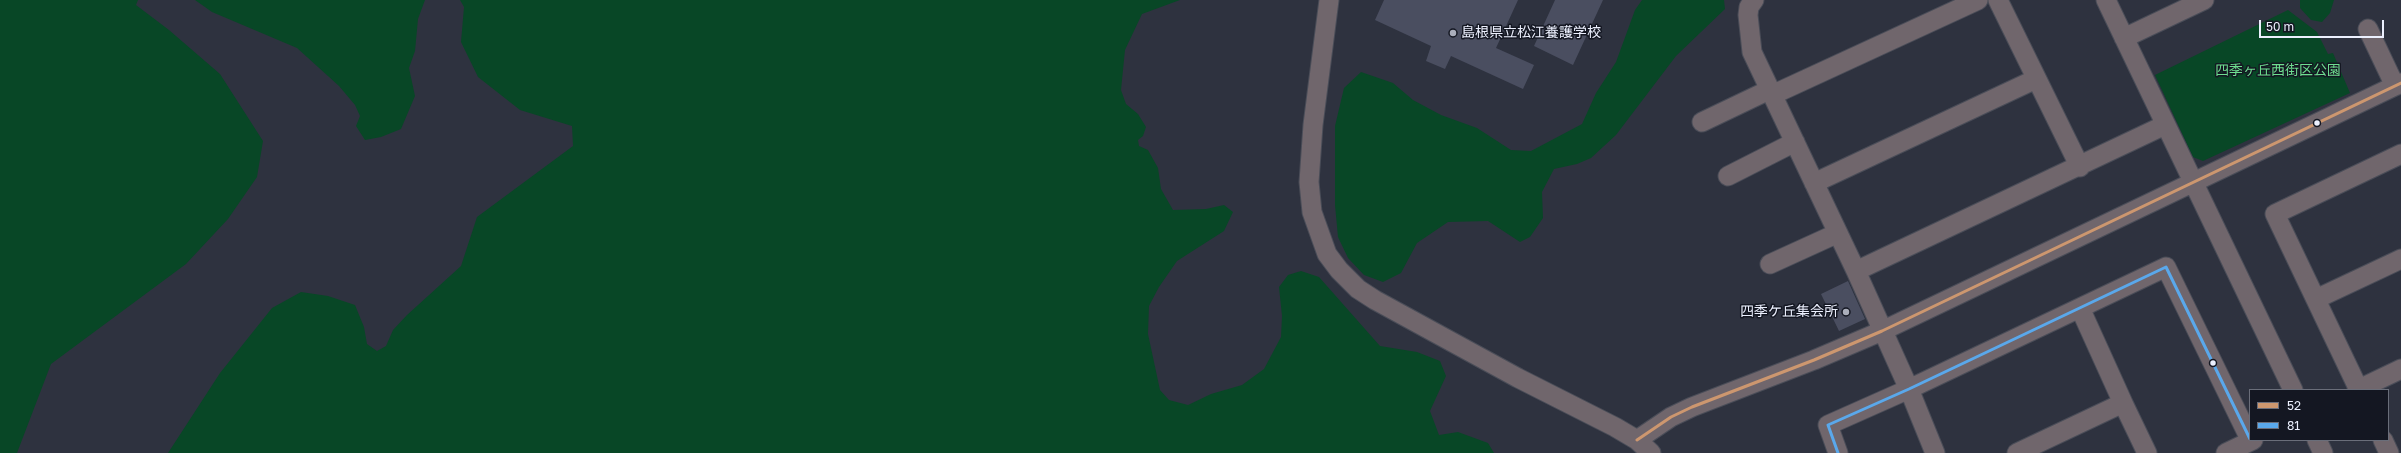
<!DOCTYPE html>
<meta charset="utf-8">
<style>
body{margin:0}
#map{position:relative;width:2401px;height:453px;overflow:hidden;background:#2e323f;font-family:"Golos Text",sans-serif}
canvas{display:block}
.legend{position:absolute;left:2249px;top:389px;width:140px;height:52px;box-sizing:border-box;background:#141722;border:1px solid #6a6e7a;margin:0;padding:5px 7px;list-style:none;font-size:12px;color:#ecf0fe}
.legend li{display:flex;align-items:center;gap:8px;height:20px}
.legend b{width:20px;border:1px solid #6a6e7a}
.scale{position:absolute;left:2259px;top:20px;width:125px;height:18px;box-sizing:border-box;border:2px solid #ecf0fe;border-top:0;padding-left:5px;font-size:12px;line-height:14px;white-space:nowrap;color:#ecf0fe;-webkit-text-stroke:3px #141722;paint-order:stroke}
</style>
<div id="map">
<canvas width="2401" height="453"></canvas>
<ul class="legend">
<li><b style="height:5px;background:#cd976f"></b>52</li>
<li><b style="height:5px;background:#5aa8eb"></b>81</li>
</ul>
<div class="scale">50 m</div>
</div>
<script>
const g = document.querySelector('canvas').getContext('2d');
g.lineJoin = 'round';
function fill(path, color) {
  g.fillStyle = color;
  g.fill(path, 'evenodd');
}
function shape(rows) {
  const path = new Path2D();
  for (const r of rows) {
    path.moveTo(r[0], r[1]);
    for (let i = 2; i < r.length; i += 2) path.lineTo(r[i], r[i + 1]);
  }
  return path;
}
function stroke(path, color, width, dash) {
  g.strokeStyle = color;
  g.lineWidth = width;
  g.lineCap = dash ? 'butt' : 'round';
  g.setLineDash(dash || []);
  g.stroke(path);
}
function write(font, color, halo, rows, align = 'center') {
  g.font = font + ' "Golos Text","Noto Sans JP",sans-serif';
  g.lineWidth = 3;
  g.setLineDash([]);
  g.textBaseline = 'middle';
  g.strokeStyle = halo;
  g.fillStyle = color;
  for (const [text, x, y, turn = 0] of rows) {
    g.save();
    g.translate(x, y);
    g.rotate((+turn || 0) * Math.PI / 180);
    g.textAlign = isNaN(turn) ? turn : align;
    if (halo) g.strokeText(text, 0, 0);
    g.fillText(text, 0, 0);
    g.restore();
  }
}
const green = shape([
 [0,0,138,0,136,5,169,30,220,74,263,141,257,177,228,219,186,264,51,364,17,453,0,453],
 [195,0,425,0,418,19,415,51,409,68,415,96,401,129,381,137,365,140,356,126,360,116,355,105,339,86,297,48,212,12],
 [460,0,1180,0,1142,14,1125,50,1121,90,1126,104,1138,114,1146,127,1143,136,1138,140,1139,146,1148,150,1158,168,1161,189,1173,210,1206,209,1224,205,1233,212,1224,231,1177,261,1159,287,1149,306,1148,334,1160,390,1169,400,1188,405,1211,394,1242,385,1264,369,1281,337,1282,316,1279,287,1288,275,1301,271,1319,277,1380,346,1417,352,1440,361,1446,376,1430,411,1439,435,1458,432,1488,443,1494,453,168,453,220,373,272,308,301,292,328,296,355,305,364,327,367,344,377,351,386,346,393,330,407,315,461,266,477,217,573,146,572,126,520,110,478,77,461,42,464,7],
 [1642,0,1724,0,1725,9,1676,56,1616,135,1591,158,1577,164,1554,169,1542,192,1543,218,1530,237,1520,242,1488,221,1448,222,1417,243,1401,273,1383,282,1364,275,1348,258,1338,237,1335,205,1335,126,1344,88,1361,72,1393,83,1413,100,1441,115,1477,128,1511,150,1531,151,1582,124,1596,93,1616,62,1635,10],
 [2300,0,2334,0,2330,13,2322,22,2311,20,2300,8],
 [2288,10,2317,32,2328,54,2333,53,2350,93,2203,161,2193,157,2155,75]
]);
const building = shape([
 [1384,0,1518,0,1496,48,1534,65,1523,89,1451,56,1445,69,1426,61,1431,46,1375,20],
 [1555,0,1603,0,1573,65,1534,46],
 [1848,281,1865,319,1839,331,1821,294]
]);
const minor = shape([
 [1329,0,1313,125,1309,182,1312,212,1327,254,1339,270,1358,289,1375,300,1518,378,1615,427,1637,440,1651,453],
 [1754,0,1749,7,1748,15,1752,52,1856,271,1909,389,1935,453],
 [1998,0,2080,167],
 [2106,0,2293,390],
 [2368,29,2395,86],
 [2124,38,2204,0],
 [1772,95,1978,0],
 [1702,122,1769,90],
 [1728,176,1795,142],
 [1814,183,2036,79],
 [1770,264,1838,233],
 [1856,271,2165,125],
 [2316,299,2401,259],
 [2080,308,2123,403],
 [2357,390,2401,369],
 [2359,390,2275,214,2401,154],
 [1637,440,1671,417,1692,407,1814,360,1882,331,2401,83],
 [2317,440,2323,453],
 [2383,440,2389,453],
 [1838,453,1828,425,1909,389,2166,267,2250,439],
 [2017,453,2123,403,2147,453],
 [2226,453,2253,440]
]);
const bus1 = shape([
 [1637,440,1671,417,1692,407,1814,360,1882,331,2401,83]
]);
const bus2 = shape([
 [1838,453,1828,425,1909,389,2166,267,2250,439]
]);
const markers = [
 [1453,33,4,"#aaaebb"],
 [2317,123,3.5,"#ecf0fe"],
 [1846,312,4,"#aaaebb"],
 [2213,363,3.5,"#ecf0fe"]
];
const poiNames = [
 ["島根県立松江養護学校",1461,33],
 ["四季ケ丘集会所",1838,312,"right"]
];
const parkNames = [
 ["四季ヶ丘西街区公園",2278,71]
];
fill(green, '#084726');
fill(building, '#4a4e60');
stroke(minor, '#4a4d58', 21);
stroke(minor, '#70666c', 19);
stroke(bus1, '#cd976f', 3);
stroke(bus2, '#5aa8eb', 3);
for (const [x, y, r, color] of markers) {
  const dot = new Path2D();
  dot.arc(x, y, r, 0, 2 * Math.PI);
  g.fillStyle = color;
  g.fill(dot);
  stroke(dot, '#141722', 1.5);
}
write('14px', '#ecf0fe', '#141722', poiNames, 'left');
write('14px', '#6ede90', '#141722', parkNames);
</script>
